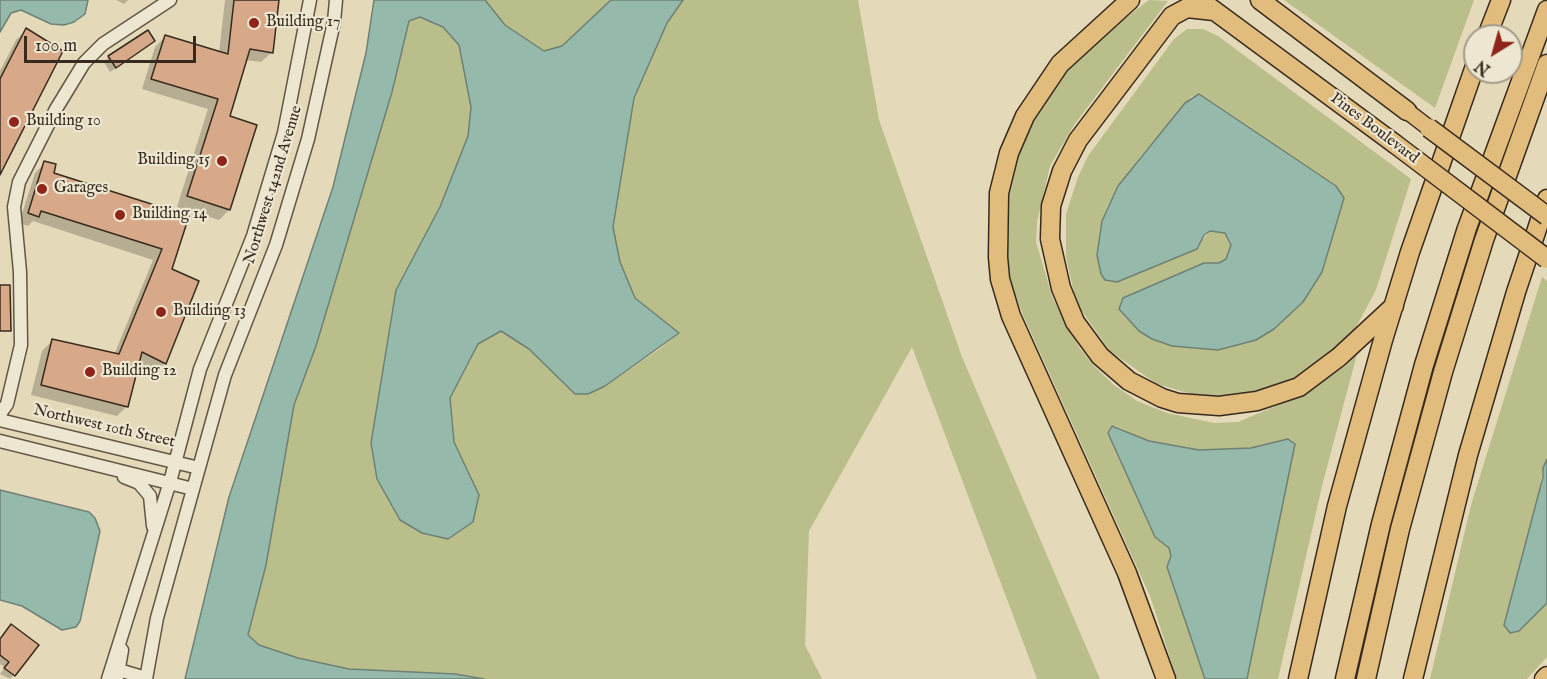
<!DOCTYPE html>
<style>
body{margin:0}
#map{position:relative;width:1547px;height:679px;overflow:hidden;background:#e4d9b8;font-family:"IM FELL English",serif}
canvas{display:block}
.north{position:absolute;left:1463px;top:24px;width:60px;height:60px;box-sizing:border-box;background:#ede6d1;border:2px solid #a49b8a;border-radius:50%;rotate:217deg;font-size:16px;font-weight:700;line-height:24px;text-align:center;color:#372b1f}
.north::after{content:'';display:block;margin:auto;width:21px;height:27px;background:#8f2418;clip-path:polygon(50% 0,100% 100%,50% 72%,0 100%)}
.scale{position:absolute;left:24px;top:36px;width:172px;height:27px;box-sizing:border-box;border:3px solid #372b1f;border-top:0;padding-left:8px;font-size:18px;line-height:21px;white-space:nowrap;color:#372b1f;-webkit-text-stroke:4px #ede6d1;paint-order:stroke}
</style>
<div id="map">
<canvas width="1547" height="679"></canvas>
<div class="north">N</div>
<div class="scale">100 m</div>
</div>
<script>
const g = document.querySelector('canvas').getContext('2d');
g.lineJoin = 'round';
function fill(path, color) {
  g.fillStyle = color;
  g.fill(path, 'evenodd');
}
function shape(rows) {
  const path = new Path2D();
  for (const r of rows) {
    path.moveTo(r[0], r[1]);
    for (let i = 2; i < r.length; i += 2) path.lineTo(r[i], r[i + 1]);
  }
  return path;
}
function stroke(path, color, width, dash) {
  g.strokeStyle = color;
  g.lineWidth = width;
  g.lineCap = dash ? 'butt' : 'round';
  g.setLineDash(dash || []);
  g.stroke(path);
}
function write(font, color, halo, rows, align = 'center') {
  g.font = font + ' "IM FELL English",serif';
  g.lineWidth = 4.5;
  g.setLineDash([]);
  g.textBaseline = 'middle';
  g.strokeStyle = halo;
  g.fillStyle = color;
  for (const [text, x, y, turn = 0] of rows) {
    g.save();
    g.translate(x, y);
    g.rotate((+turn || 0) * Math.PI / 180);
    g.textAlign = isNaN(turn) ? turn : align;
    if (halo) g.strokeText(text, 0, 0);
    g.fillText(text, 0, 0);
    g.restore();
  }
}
const green = shape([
 [485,0,611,0,562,46,544,51,505,25],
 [683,0,858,0,879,120,962,357,1100,679,1037,679,912,347,809,531,805,645,822,679,484,679,455,674,349,669,298,658,259,645,248,635,266,565,294,405,316,346,392,92,409,21,420,17,443,27,459,45,471,107,468,136,440,207,396,290,371,443,479,495,454,442,450,398,477,344,501,331,529,349,575,394,588,394,605,386,661,348,679,333,635,298,620,262,613,227,634,98,667,23],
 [1149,0,1168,1,1074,125,1050,166,1037,222,1036,242,1053,299,1079,347,1094,366,1114,385,1137,401,1167,413,1214,423,1238,422,1307,393,1347,365,1357,354,1322,486,1278,679,1247,679,1295,444,1288,439,1251,448,1199,450,1149,441,1116,426,1109,429,1108,433,1129,478,1169,548,1189,630,1205,679,1177,679,1150,596,1023,315,1006,269,1008,182,1022,138,1054,84,1086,49],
 [1284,0,1474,0,1435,108],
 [1187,29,1203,29,1218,36,1411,179,1376,290,1355,329,1336,351,1288,384,1267,391,1224,398,1198,396,1157,384,1110,351,1081,310,1074,293,1066,257,1066,214,1078,177,1088,156,1174,39],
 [1192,96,1344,198,1322,272,1303,302,1274,329,1256,340,1218,350,1172,346,1152,339,1204,263,1219,263,1226,259,1231,245,1225,233,1210,231,1200,242,1110,282,1101,274,1102,221,1108,205,1140,157],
 [1542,277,1547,281,1547,459,1543,468,1514,634,1547,603,1547,657,1527,679,1430,679,1471,505]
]);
const water = shape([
 [0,0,88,0,85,14,74,22,64,25,51,24,21,10,11,13,0,32,0,0],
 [374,0,485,0,505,25,544,51,562,46,611,0,683,0,667,23,634,98,613,227,620,262,635,298,679,333,605,386,588,394,575,394,529,349,501,331,478,344,450,398,454,442,479,495,473,522,448,539,422,533,400,520,377,479,371,443,396,290,440,207,468,136,471,107,459,45,443,27,420,17,409,21,392,92,316,346,294,405,266,565,248,635,259,645,298,658,349,669,455,674,484,679,185,679,229,497,333,187,366,53,374,0],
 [1199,94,1336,186,1344,198,1322,272,1303,302,1274,329,1256,340,1218,350,1172,346,1152,339,1139,331,1119,309,1123,298,1204,263,1219,263,1226,259,1231,245,1225,233,1210,231,1204,235,1197,249,1117,282,1105,280,1101,274,1097,255,1102,221,1118,186,1185,103,1199,94],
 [1112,426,1149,441,1199,450,1251,448,1288,439,1295,444,1247,679,1205,679,1167,567,1171,556,1169,548,1155,537,1108,433,1112,426],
 [1547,459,1547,603,1519,631,1510,633,1504,625,1543,477,1543,468,1547,459],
 [0,490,89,512,95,518,100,531,80,621,76,627,62,630,22,606,0,600,0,490]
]);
const shadow = shape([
 [116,0,128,0,124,4],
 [225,0,278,0,272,52,261,62,245,60,228,117,229,210,219,220,177,207,208,109,142,89,155,47,165,37,219,53],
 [26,30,0,169,0,71,16,40],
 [148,46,110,72,104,62,109,57],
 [45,163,52,174,187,217,170,270,165,363,155,373,137,365,127,406,117,416,31,395,42,351,52,341,114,355,153,260,33,221,28,226,19,223,35,173],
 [7,631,14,675,10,679,0,674,5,667,0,664,0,640]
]);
const building = shape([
 [234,0,279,0,273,53,250,49,230,116,257,125,230,210,187,196,218,99,151,79,165,35,228,54,234,0],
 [26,28,63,51,0,175,0,79,26,28],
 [148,30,155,41,116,68,108,56,148,30],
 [44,161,56,164,54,173,189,216,172,269,199,281,166,364,142,352,128,407,41,385,52,339,119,354,162,249,41,211,39,217,28,213,44,161],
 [0,285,10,285,11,331,0,331,0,285],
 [11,624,39,645,15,676,4,668,9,662,0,655,0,639,11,624]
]);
const minor = shape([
 [0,414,7,404,21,345,20,272,14,207,19,182,56,109,84,63,103,44,170,0],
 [0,420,199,468],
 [0,441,193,489],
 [124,477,139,483,150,496,153,526],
 [119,670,139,676],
 [108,679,170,482,200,369,253,236,284,133,310,0],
 [117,679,122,650],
 [146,679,157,618,225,375,276,245,308,139,334,22,336,0]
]);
const major = shape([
 [1407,111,1429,128]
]);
const highway = shape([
 [1130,0,1060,64,1025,116,1009,153,999,193,998,257,1000,279,1011,316,1127,573,1166,679],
 [1260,0,1407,111],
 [1204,3,1395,144],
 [1214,11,1187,8,1172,16,1078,140,1062,171,1051,206,1050,239,1061,288,1075,322,1100,356,1129,381,1162,398,1178,403,1219,406,1257,401,1299,387,1339,357,1394,306],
 [1487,36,1501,0],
 [1298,679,1337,506,1383,340,1410,252,1475,66],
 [1345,679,1381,524,1424,365,1467,228,1547,10],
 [1366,679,1400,529,1443,372,1484,240,1547,64],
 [1413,679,1468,455,1516,292,1547,199],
 [1544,679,1547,676]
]);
const highwayBridge = shape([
 [1429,128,1547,216],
 [1395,144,1547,259]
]);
const markers = [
 [254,23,6,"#8f2418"],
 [14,122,6,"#8f2418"],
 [222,161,6,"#8f2418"],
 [42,189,6,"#8f2418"],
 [120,215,6,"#8f2418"],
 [161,312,6,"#8f2418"],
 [90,372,6,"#8f2418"]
];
const poiNames = [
 ["Building 17",266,23],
 ["Building 10",26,122],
 ["Building 15",210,161,"right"],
 ["Garages",54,189],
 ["Building 14",132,215],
 ["Building 13",173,312],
 ["Building 12",102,372]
];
const streetNames = [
 ["Pines Boulevard",1374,129,37],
 ["Northwest 142nd Avenue",274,185,-73],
 ["Northwest 10th Street",104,427,13]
];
fill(green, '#babe8a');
fill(water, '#95baac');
stroke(water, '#6f8174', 1.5);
fill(shadow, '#0003');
fill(building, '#d7a989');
stroke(building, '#372b1f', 1.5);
stroke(minor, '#625645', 15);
stroke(major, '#372b1f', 18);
stroke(highway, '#372b1f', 21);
stroke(minor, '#ede6d1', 12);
stroke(major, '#e2bc7c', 15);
stroke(highway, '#e2bc7c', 18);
stroke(highwayBridge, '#372b1f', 21, []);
stroke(highwayBridge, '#e2bc7c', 18);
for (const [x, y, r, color] of markers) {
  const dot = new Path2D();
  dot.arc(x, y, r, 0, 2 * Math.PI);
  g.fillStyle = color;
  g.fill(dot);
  stroke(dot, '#ede6d1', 2);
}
write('16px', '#372b1f', '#ede6d1', poiNames, 'left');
write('16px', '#372b1f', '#ede6d1', streetNames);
</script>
